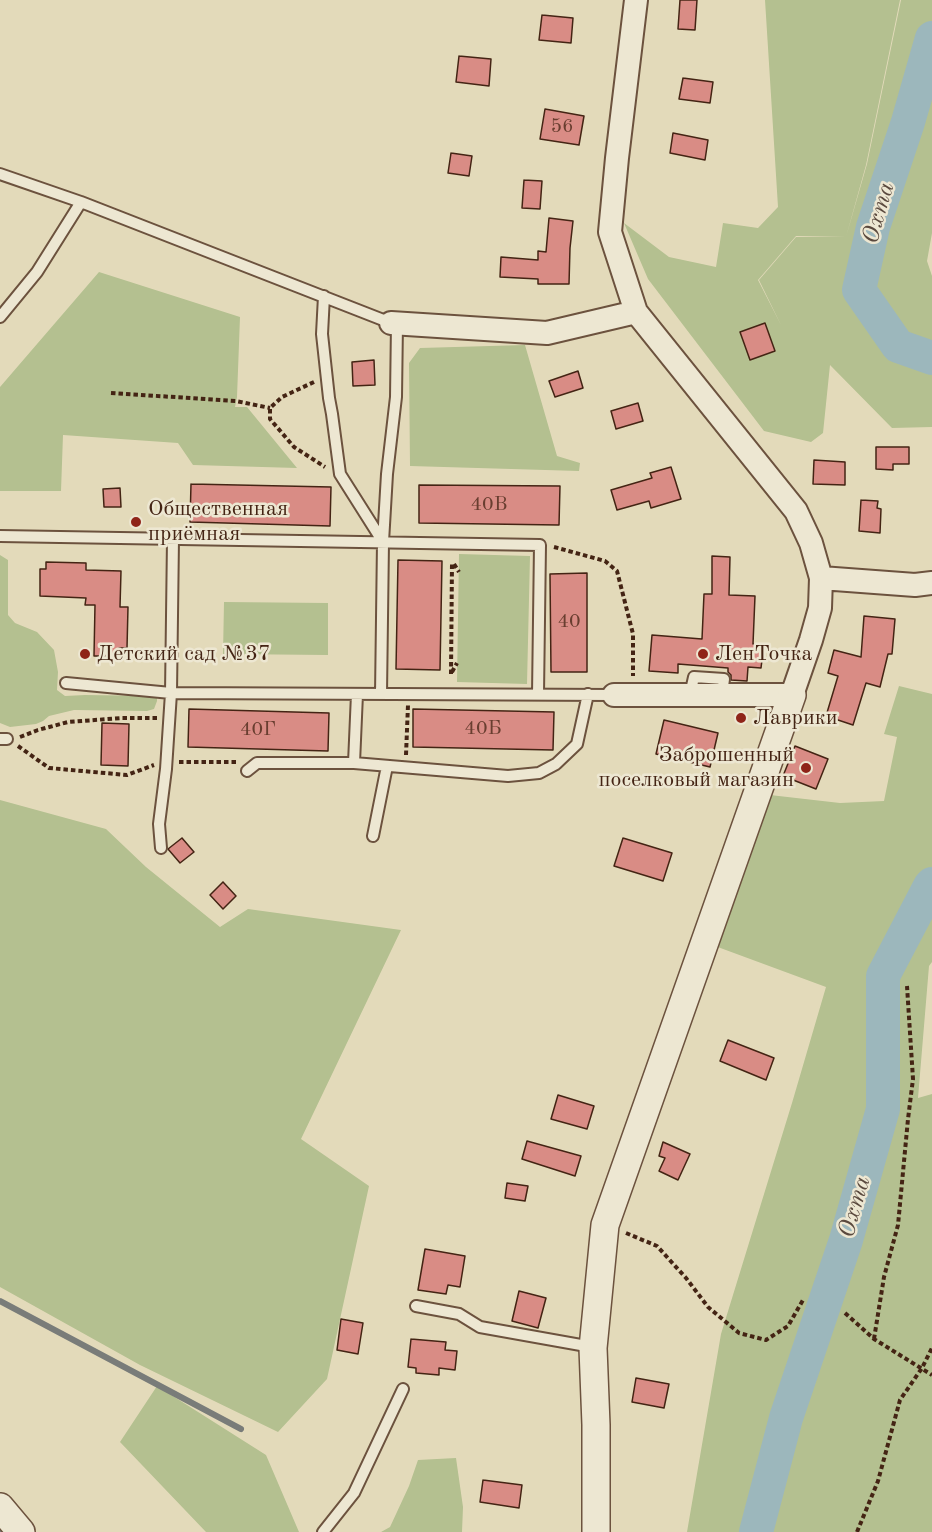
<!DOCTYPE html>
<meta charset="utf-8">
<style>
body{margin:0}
canvas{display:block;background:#e3daba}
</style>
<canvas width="932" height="1532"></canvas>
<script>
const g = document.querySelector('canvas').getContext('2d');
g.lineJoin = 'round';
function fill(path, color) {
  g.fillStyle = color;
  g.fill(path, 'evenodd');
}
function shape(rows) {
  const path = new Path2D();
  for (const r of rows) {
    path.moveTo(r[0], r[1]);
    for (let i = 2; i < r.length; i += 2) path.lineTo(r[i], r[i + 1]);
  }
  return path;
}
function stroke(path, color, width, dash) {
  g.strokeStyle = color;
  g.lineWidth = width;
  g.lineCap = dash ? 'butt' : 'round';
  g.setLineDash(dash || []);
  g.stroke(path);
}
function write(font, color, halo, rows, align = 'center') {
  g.font = font + ' "Old Standard TT",serif';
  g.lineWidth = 5;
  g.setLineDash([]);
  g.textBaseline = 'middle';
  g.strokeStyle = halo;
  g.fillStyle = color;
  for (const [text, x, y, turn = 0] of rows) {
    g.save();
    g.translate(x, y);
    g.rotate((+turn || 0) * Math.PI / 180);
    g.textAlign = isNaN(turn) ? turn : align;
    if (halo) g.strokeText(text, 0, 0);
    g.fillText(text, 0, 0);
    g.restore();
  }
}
const green = shape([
 [765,0,900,0,866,165,846,237,796,236,758,280,781,325,759,280,796,237,846,237,867,164,901,0,932,0,932,233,927,261,932,276,932,427,892,428,830,365,823,433,811,442,764,431,648,279,624,223,669,257,716,267,723,223,758,228,778,207],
 [99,272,240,317,237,397,235,407,247,407,297,468,193,465,178,443,63,435,61,491,0,491,0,387],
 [525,345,557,456,580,463,579,471,410,466,409,363,420,348],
 [459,554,530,556,527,684,457,682],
 [0,555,8,560,8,615,15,623,37,632,54,650,58,672,57,690,65,696,85,695,157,696,157,701,154,709,147,711,74,710,49,716,43,721,36,724,10,727,0,723],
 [224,602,328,603,328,655,223,654],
 [899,686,932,694,932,962,929,966,918,1098,932,1094,932,1532,687,1532,721,1334,792,1103,826,987,715,946,770,795,840,803,884,801,897,737,884,734],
 [0,800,106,829,146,867,220,927,248,909,401,930,301,1139,369,1186,327,1379,278,1432,140,1365,0,1287],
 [157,1386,266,1455,299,1532,206,1532,120,1442],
 [456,1458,463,1507,462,1532,381,1532,390,1527,409,1486,418,1460]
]);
const stream = shape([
 [0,1301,241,1429],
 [0,1529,2,1532]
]);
const river = shape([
 [932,38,908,122,873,227,859,290,898,346,932,358],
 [756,1532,786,1418,846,1240,883,1109,883,976,930,886,932,884]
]);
const building = shape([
 [680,0,697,0,695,30,678,29,680,0],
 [542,15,573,18,571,43,539,40,542,15],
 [459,56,491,59,489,86,456,82,459,56],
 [683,78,713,82,710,103,679,99,683,78],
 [545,109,584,116,579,145,540,139,545,109],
 [673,133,708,140,705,160,670,153,673,133],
 [451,153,472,156,469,176,448,173,451,153],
 [524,180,542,181,540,209,522,208,524,180],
 [549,218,573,221,570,248,569,284,538,284,538,279,500,277,501,257,538,260,538,251,546,252,549,218],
 [765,323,775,351,750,360,740,332,765,323],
 [374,360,375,385,353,386,352,362,374,360],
 [578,371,583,388,555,397,549,381,578,371],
 [638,403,643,421,616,429,611,411,638,403],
 [876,447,909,447,909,464,893,464,893,470,876,469,876,447],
 [814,460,845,462,845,485,813,484,814,460],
 [671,467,681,499,651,508,649,501,617,510,611,490,652,478,650,473,671,467],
 [191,484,331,487,330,526,190,522,191,484],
 [419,485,560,486,559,525,419,523,419,485],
 [120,488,121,507,104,507,103,489,120,488],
 [861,500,878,501,877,508,881,509,880,533,859,531,861,500],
 [712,556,730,557,729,595,755,596,753,644,764,644,761,668,748,667,747,681,731,680,731,675,728,672,728,668,678,664,678,673,649,671,652,635,702,639,704,594,712,594,712,556],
 [398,560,442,561,440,670,396,669,398,560],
 [46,562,86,563,86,570,121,571,120,607,128,607,127,648,119,648,118,656,94,656,95,605,85,605,86,598,40,596,40,569,46,569,46,562],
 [587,573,587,672,551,672,550,574,587,573],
 [864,616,895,619,892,654,888,654,880,687,866,683,853,725,826,716,838,676,828,673,834,650,861,657,864,616],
 [189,709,329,713,328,751,188,747,189,709],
 [413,709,554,712,553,750,413,747,413,709],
 [664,720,718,733,710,767,656,754,664,720],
 [102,723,129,724,128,766,101,765,102,723],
 [795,746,828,759,816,789,783,776,795,746],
 [182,838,194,852,180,863,168,849,182,838],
 [623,838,672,853,663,881,614,866,623,838],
 [223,882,236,896,223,909,210,895,223,882],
 [728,1040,774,1058,766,1080,720,1061,728,1040],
 [558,1095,594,1106,587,1129,551,1119,558,1095],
 [527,1141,581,1156,575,1176,522,1159,527,1141],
 [663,1142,690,1154,678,1180,659,1171,665,1158,659,1156,663,1142],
 [507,1183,528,1186,525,1201,505,1198,507,1183],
 [425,1249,465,1256,460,1287,448,1285,446,1294,418,1290,425,1249],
 [519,1291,546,1298,538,1328,512,1321,519,1291],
 [341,1319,363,1323,358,1354,337,1350,341,1319],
 [411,1339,446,1342,445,1350,457,1351,455,1370,439,1368,439,1375,416,1373,416,1368,408,1367,411,1339],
 [636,1378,669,1384,664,1408,632,1402,636,1378],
 [483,1480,522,1485,519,1508,480,1502,483,1480]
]);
const path = shape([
 [314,382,282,397,270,408,270,419,294,447,325,467],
 [111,393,236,401,270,408],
 [554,547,605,561,617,571,633,634,633,676],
 [454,564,459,572],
 [452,672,457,663],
 [451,674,452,562],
 [20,737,38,730,68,722,122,718,157,718],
 [18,746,49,768,127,775,154,765],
 [406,755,408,705],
 [179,762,238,762],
 [626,1233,657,1246,686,1278,708,1307,739,1333,766,1340,788,1326,803,1300],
 [845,1313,874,1339,932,1375],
 [874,1339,884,1277,898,1225,908,1119,913,1079,907,986],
 [857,1532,878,1481,900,1400,922,1368,932,1348]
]);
const service = shape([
 [0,174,81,202,391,323],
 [324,296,322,334,329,398,332,414,340,474,383,542],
 [0,317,37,272,81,202],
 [0,536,540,545,538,694],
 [66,683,171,693,614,695],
 [381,694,383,542,387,474,396,397,397,323],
 [690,695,694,677,724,679,722,694],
 [0,739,7,739],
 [354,763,357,694],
 [247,771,257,763,354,763,508,776,539,773,556,764,577,744,588,694],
 [373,836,387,766],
 [161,848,159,824,166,769,171,693,173,539],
 [416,1306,459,1314,480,1327,592,1347],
 [323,1532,354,1493,403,1389]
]);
const minor = shape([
 [391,323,547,333,636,312],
 [821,578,915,585,932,583],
 [614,695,792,695,811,640,820,608,821,578,811,543,796,511,636,312,610,232,617,158,636,0]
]);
const tertiary = shape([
 [0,1507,21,1532],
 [596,1532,596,1425,593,1348,605,1225,792,695]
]);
const markers = [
 [136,522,6,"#8f2418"],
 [85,654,6,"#8f2418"],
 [703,654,6,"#8f2418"],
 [741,718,6,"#8f2418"],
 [806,768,6,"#8f2418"]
];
const numberNames = [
 ["56",562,127],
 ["40В",489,505],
 ["40",569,622],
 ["40Б",483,729],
 ["40Г",258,730]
];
const poiNames = [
 ["Общественная",148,509],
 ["приёмная",148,534],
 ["Детский сад №37",97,654],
 ["ЛенТочка",715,654],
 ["Лаврики",753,718],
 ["Заброшенный",794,755,"right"],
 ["поселковый магазин",794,780,"right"]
];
const waterNames = [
 ["Охта",879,213,-74],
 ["Охта",855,1207,-74]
];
fill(green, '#b4c090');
stroke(stream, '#797c79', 6);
stroke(river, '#9cb7bc', 34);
fill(building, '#d98c85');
stroke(building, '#442414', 1.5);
stroke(service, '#6c523e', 14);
stroke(minor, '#6c523e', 26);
stroke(tertiary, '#6c523e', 30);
stroke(path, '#442414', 4, [4.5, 3]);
stroke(service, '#ede7d2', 10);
stroke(minor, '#ede7d2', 22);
stroke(tertiary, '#ede7d2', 27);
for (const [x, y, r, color] of markers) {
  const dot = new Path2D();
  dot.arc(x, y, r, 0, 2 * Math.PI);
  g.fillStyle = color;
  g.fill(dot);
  stroke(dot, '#ede7d2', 2);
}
write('20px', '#693e30', null, numberNames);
write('22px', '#442414', '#ede7d2', poiNames, 'left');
write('italic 24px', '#5a493e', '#ede7d2', waterNames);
</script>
